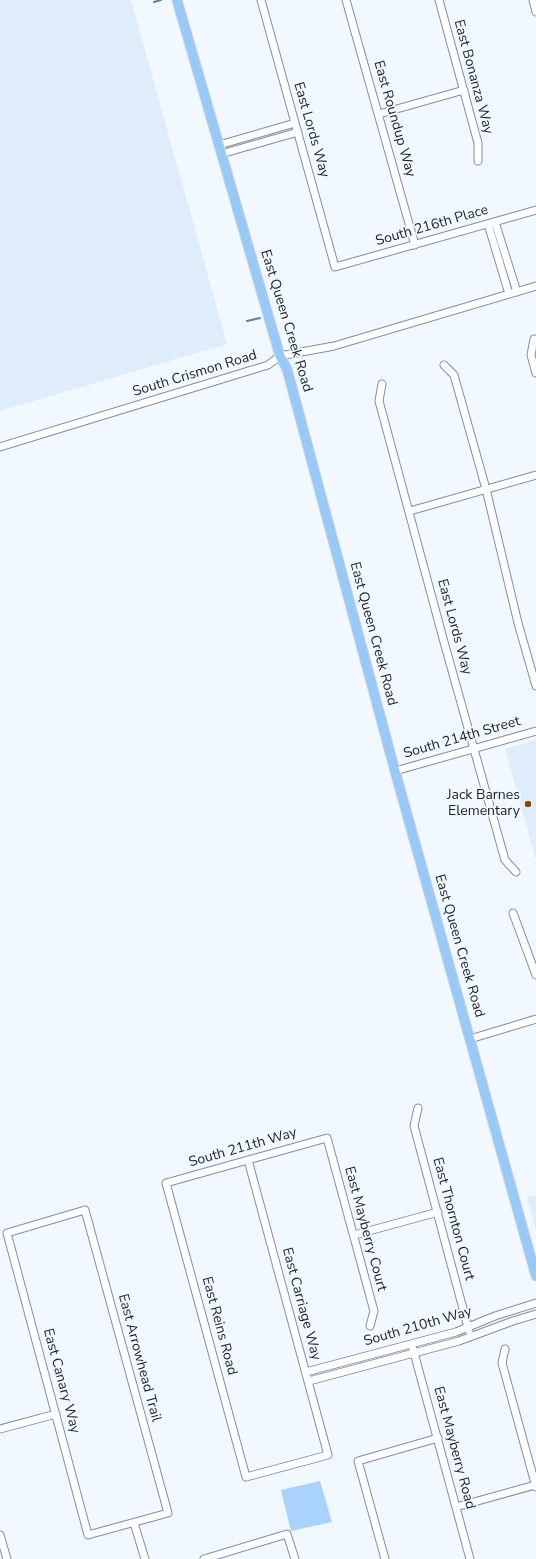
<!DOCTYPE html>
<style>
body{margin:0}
canvas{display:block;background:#f1f8ff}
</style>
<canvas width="536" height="1559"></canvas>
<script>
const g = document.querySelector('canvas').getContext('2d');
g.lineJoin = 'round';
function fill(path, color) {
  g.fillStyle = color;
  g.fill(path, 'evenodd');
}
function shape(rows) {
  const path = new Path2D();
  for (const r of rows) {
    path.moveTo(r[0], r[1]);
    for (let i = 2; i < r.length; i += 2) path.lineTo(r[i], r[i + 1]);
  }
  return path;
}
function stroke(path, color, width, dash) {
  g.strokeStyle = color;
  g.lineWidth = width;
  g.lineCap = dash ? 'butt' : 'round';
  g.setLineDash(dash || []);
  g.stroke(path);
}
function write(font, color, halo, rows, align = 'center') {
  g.font = font + ' "Nunito Sans",sans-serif';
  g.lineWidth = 3.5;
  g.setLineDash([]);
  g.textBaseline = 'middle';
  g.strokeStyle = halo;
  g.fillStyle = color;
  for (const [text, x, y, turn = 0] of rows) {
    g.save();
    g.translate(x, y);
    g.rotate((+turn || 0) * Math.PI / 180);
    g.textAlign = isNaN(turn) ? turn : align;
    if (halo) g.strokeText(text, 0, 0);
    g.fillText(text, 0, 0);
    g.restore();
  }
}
const built = shape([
 [0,0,131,0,227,344,0,411],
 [536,740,536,860,505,749],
 [536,1195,536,1230,527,1197]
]);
const green = shape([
 [320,1481,332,1522,291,1531,281,1490]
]);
const stream = shape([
 [154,2,161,0],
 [247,321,260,318]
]);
const minor = shape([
 [261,0,335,267,536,210],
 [346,0,415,245],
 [439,0,478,143,478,161],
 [533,0,536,12],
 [379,114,464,90],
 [219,145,295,123],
 [221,154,298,132],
 [495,222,517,292],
 [488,224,509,294],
 [534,339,531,355,536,373],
 [444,365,454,375,486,489,518,623,536,686],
 [382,384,379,401,444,642,505,860,516,872],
 [0,447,268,365,280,356,334,346,536,286],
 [410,511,536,475],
 [395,771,536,731],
 [513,913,536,975],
 [470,1039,536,1019],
 [418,1108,414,1126,469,1331],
 [248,1160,328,1455,246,1477,166,1183,248,1160,327,1138,374,1311,370,1326],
 [85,1210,168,1513,88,1535,7,1233,85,1210],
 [354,1235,438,1212],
 [413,1349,470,1559],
 [505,1349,502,1363,536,1487],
 [306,1372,456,1332,495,1316,536,1303],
 [309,1381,459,1341,513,1321,536,1314],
 [0,1429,56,1414],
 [456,1507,535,1485],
 [134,1523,145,1559],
 [0,1535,7,1559],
 [204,1559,287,1534,295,1559],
 [385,1559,358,1461,438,1438]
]);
const major = shape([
 [177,0,280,356,287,369,395,771,536,1276]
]);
const markers = [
 [528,804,4,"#86480b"]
];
const streetNames = [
 ["East Bonanza Way",473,77,75],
 ["East Roundup Way",394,119,74],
 ["East Lords Way",311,130,74],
 ["South 216th Place",432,226,-16],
 ["East Queen Creek Road",286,321,73],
 ["South Crismon Road",195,374,-17],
 ["East Lords Way",454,627,75],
 ["East Queen Creek Road",373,634,75],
 ["South 214th Street",462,738,-16],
 ["East Queen Creek Road",459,946,74],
 ["South 211th Way",243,1148,-16],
 ["East Thornton Court",453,1219,75],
 ["East Mayberry Court",365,1229,75],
 ["East Carriage Way",301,1304,75],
 ["East Reins Road",219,1326,75],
 ["South 210th Way",418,1327,-16],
 ["East Arrowhead Trail",139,1358,75],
 ["East Canary Way",61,1381,75],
 ["East Mayberry Road",454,1448,75]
];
const poiNames = [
 ["Jack Barnes",520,796],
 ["Elementary",520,812]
];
fill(built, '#dfecfa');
fill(green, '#aad3fc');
stroke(stream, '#5481ad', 2);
stroke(minor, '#808f9f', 9);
stroke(major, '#d1d2d4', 11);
stroke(minor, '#fff', 7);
stroke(major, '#97caf9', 9);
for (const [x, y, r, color] of markers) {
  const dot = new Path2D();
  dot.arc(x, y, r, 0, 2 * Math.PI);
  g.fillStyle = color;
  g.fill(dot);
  stroke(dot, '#f1f8ff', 1.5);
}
write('14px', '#1a2026', '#f1f8ff', streetNames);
write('14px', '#1a2026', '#f1f8ff', poiNames, 'right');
</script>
